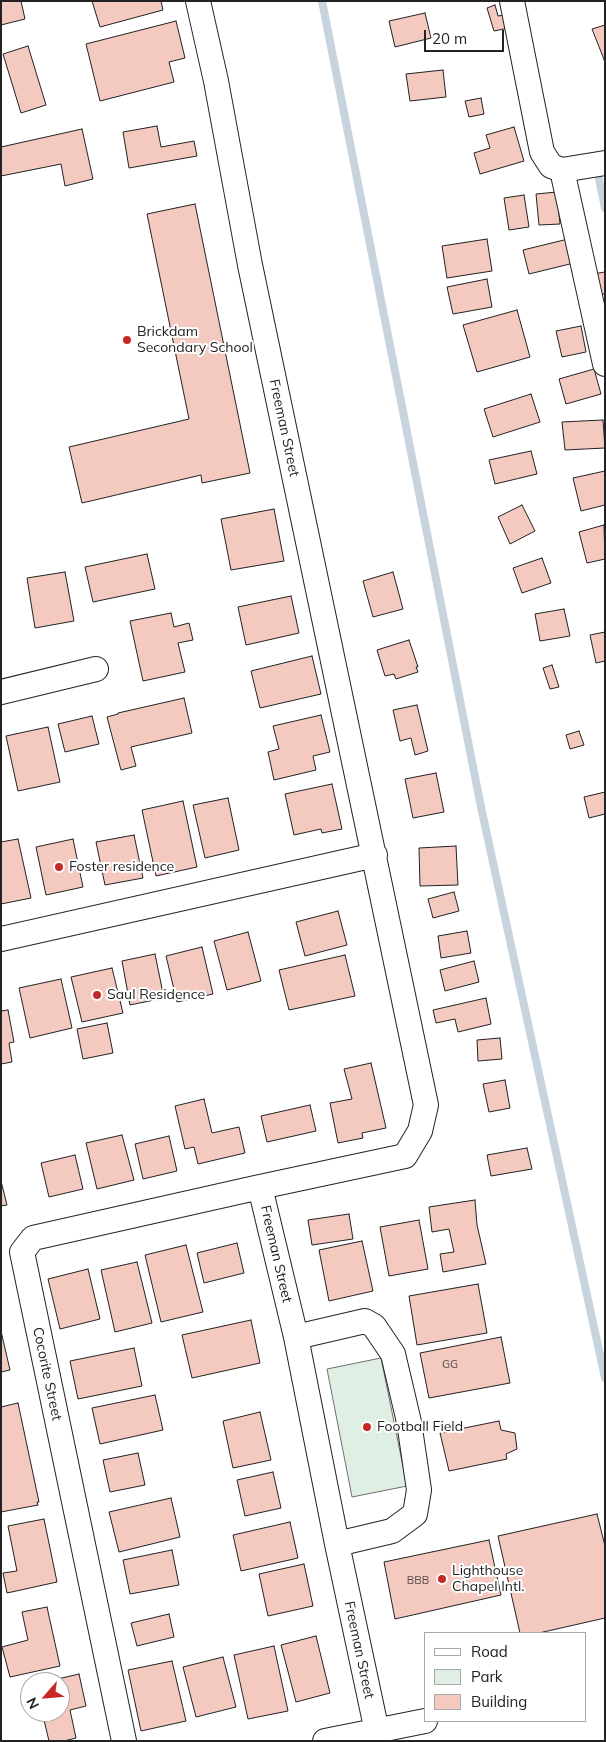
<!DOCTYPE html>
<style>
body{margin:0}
#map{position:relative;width:606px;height:1742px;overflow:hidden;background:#fff;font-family:Mulish,sans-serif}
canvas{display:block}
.frame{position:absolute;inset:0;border:2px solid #222;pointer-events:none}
.legend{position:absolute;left:424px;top:1632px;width:162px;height:90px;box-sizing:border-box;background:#fff;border:1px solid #a7a7a7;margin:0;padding:6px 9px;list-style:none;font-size:15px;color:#222}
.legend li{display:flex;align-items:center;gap:10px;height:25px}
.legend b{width:25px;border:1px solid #a7a7a7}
.north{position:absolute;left:20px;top:1672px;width:50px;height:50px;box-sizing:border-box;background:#fff;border:1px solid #a7a7a7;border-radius:50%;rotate:243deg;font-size:14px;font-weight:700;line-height:20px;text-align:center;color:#222}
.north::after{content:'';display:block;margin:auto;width:18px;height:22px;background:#c62828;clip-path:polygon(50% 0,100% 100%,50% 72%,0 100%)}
.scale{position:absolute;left:424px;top:30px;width:80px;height:22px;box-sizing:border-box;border:2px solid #222;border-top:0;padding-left:6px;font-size:15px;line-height:18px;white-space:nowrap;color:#222;-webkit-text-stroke:4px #fff;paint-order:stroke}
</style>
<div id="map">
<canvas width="606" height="1742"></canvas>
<div class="frame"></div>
<ul class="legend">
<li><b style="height:6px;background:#fff"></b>Road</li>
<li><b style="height:14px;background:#e0efe3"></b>Park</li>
<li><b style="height:14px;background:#f3c9c0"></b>Building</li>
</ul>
<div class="north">N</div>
<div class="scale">20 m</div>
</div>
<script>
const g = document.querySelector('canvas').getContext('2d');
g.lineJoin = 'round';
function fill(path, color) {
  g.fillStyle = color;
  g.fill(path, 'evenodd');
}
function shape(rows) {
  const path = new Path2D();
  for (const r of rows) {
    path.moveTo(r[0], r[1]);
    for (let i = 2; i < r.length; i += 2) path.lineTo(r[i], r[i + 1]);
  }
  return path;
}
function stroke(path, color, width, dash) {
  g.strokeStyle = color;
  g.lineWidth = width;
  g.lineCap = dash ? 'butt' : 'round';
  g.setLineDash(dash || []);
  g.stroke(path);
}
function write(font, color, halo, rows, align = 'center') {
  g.font = font + ' Mulish,sans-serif';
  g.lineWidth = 4;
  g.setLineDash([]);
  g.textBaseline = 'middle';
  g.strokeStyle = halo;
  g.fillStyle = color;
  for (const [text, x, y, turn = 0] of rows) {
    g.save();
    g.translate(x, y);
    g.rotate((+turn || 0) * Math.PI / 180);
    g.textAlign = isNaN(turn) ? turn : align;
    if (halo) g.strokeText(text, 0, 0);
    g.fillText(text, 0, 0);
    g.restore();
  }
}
const green = shape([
 [381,1358,407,1486,352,1497,327,1369,381,1358]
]);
const stream = shape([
 [322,1,481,807,605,1378],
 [599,179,605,208]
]);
const building = shape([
 [1,1,21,1,25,19,1,25,1,1],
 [92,1,161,1,163,10,100,27,92,1],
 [495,5,498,16,504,15,509,28,494,31,487,8,495,5],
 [425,13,431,38,395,47,389,21,425,13],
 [176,21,185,58,169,62,174,82,100,101,86,44,176,21],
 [605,25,605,62,592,29,605,25],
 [28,46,46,105,21,113,3,54,28,46],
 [443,70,446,97,410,101,406,74,443,70],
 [481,98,484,114,469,117,465,101,481,98],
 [157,126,161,147,194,141,197,156,129,168,123,132,157,126],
 [514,127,524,161,480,174,474,153,490,148,486,135,514,127],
 [82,129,93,179,65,186,61,164,1,176,1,147,82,129],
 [557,192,560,224,539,225,536,194,557,192],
 [524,195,529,227,509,230,504,198,524,195],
 [195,204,250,473,202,483,201,475,82,503,69,447,189,419,147,214,195,204],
 [487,239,492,271,447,278,442,246,487,239],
 [568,239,574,263,529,274,523,250,568,239],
 [605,272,605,294,596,295,593,274,605,272],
 [487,279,492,307,453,314,447,287,487,279],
 [517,310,530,357,477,372,463,325,517,310],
 [581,326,586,352,562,357,556,331,581,326],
 [594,369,601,394,566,404,559,379,594,369],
 [531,394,540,422,493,437,484,409,531,394],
 [603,420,605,448,565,450,562,422,603,420],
 [531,451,537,474,495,484,489,460,531,451],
 [605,471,605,505,581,511,573,478,605,471],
 [522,505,535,531,510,544,498,517,522,505],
 [274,509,284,561,231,570,221,519,274,509],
 [604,525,605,559,587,563,579,532,604,525],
 [147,554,155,589,93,602,85,567,147,554],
 [542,558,551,583,522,593,513,568,542,558],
 [65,572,74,621,35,628,27,578,65,572],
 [393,572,403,609,373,617,363,581,393,572],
 [291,596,299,633,246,645,238,607,291,596],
 [564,609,570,636,540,641,535,614,564,609],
 [171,613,174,627,189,623,193,640,178,643,185,672,143,681,130,621,171,613],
 [605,632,605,661,596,663,590,635,605,632],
 [409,640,418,667,416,667,418,672,396,679,394,674,385,676,377,650,409,640],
 [312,656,321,694,260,708,251,671,312,656],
 [552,665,559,687,550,689,543,668,552,665],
 [184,698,192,733,131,747,136,766,121,770,107,717,118,714,118,713,184,698],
 [417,705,428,751,415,755,411,738,400,741,393,710,417,705],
 [321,715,330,752,313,756,316,770,274,780,268,752,279,749,273,726,321,715],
 [92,716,99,744,65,752,58,724,92,716],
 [48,727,60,782,18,791,6,736,48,727],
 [579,731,584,745,570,749,566,735,579,731],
 [436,773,444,812,413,818,405,779,436,773],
 [332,784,342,829,322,833,321,829,294,835,285,794,332,784],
 [605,792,605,814,589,818,584,797,605,792],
 [228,798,239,850,205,858,193,805,228,798],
 [183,801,197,867,156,876,142,810,183,801],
 [134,835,143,878,105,885,96,842,134,835],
 [18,839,31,898,1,904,1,842,18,839],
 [73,839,83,887,46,895,36,847,73,839],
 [456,846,458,885,420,886,419,848,456,846],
 [454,892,459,911,433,918,428,899,454,892],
 [338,911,347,945,305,956,296,922,338,911],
 [467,931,471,953,441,958,438,936,467,931],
 [248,932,261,981,227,990,214,941,248,932],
 [202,947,213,994,177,1002,166,956,202,947],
 [155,954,164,998,130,1005,122,961,155,954],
 [345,955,355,996,289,1010,279,970,345,955],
 [474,961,479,982,445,991,440,970,474,961],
 [112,968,123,1013,82,1022,71,977,112,968],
 [61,979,72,1028,30,1038,19,988,61,979],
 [486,998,491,1024,458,1032,455,1019,436,1023,433,1010,486,998],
 [8,1010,14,1042,9,1043,12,1062,1,1064,1,1011,8,1010],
 [107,1023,113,1053,83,1059,77,1029,107,1023],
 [500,1038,502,1059,478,1061,477,1040,500,1038],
 [371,1063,386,1128,362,1133,363,1138,338,1143,330,1103,352,1099,344,1069,371,1063],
 [505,1080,510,1108,489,1112,483,1084,505,1080],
 [204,1099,212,1133,239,1127,245,1153,198,1164,194,1147,185,1149,175,1106,204,1099],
 [310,1105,316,1131,267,1142,261,1116,310,1105],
 [122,1135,134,1180,97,1189,86,1143,122,1135],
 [169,1136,177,1171,143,1179,135,1144,169,1136],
 [527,1148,532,1169,491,1176,487,1155,527,1148],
 [75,1155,83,1189,49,1197,41,1163,75,1155],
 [1,1181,7,1205,1,1206,1,1181],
 [475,1200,477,1225,486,1264,443,1272,440,1254,454,1252,449,1229,432,1232,429,1207,475,1200],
 [349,1214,353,1239,312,1245,308,1220,349,1214],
 [419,1220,428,1269,389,1276,380,1227,419,1220],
 [362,1241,373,1291,329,1301,319,1250,362,1241],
 [237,1243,244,1273,204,1283,197,1253,237,1243],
 [186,1245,203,1312,161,1322,145,1255,186,1245],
 [137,1262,152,1323,115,1332,101,1270,137,1262],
 [88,1269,100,1319,60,1329,48,1279,88,1269],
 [478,1284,487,1333,417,1345,409,1296,478,1284],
 [251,1320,260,1363,192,1378,182,1335,251,1320],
 [1,1331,10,1370,1,1372,1,1331],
 [501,1337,510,1383,429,1398,420,1353,501,1337],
 [134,1348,142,1386,78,1399,70,1361,134,1348],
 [155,1395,163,1430,100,1444,92,1408,155,1395],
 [18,1403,39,1502,37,1502,38,1505,1,1512,1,1407,18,1403],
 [260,1412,271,1460,233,1468,223,1421,260,1412],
 [499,1421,501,1430,515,1433,517,1449,506,1454,507,1459,449,1471,440,1433,499,1421],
 [138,1453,145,1485,110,1492,103,1460,138,1453],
 [273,1472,281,1508,245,1516,237,1480,273,1472],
 [171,1498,180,1537,119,1552,109,1512,171,1498],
 [597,1514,605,1546,605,1618,539,1633,520,1633,498,1536,597,1514],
 [44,1519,57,1582,7,1593,3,1573,17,1571,8,1526,44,1519],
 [290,1522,298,1558,241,1571,233,1535,290,1522],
 [489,1540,501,1595,395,1619,384,1562,489,1540],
 [172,1550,179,1585,130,1594,123,1560,172,1550],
 [304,1564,313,1606,268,1616,259,1574,304,1564],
 [47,1607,60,1666,10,1677,2,1647,28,1640,22,1612,47,1607],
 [169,1614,174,1637,137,1646,131,1623,169,1614],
 [316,1636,330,1693,296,1702,281,1645,316,1636],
 [274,1646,288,1711,248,1719,234,1655,274,1646],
 [223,1657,236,1707,196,1717,183,1667,223,1657],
 [172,1661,186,1721,141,1731,128,1670,172,1661],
 [79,1674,86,1706,70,1710,76,1738,64,1741,49,1741,42,1712,60,1712,60,1682,45,1682,79,1674]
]);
const street = shape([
 [198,1,216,81,250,265,426,1105,420,1131,405,1156,260,1187,296,1337,337,1544,379,1741],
 [512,1,542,152,551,166,562,170,605,163],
 [562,170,605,364],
 [1,692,96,669],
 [1,939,375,855],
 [296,1337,365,1321,374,1326,393,1354,409,1422,419,1490,415,1514,392,1531,337,1544],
 [124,1741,22,1252,33,1238,260,1187],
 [325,1741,425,1721]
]);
const markers = [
 [127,340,5,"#c62828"],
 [59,867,5,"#c62828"],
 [97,995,5,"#c62828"],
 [367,1427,5,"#c62828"],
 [442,1579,5,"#c62828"]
];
const numberNames = [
 ["GG",450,1365],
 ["BBB",418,1581]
];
const poiNames = [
 ["Brickdam",137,332],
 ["Secondary School",137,348],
 ["Foster residence",69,867],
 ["Saul Residence",107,995],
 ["Football Field",377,1427],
 ["Lighthouse",452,1571],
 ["Chapel Intl.",452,1587]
];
const streetNames = [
 ["Freeman Street",284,428,78],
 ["Freeman Street",276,1254,77],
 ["Cocorite Street",47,1374,78],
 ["Freeman Street",359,1650,78]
];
fill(green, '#e0efe3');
stroke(green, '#6f6f6f', 1);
stroke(stream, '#c7d3dd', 8);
fill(building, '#f3c9c0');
stroke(building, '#222', 1);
stroke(street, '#222', 26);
stroke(street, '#fff', 24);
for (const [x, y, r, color] of markers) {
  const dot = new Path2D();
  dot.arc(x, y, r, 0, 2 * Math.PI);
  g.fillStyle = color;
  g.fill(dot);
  stroke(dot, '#fff', 2);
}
write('11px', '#564c4a', null, numberNames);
write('14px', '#222', '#fff', poiNames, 'left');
write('14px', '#222', '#fff', streetNames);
</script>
